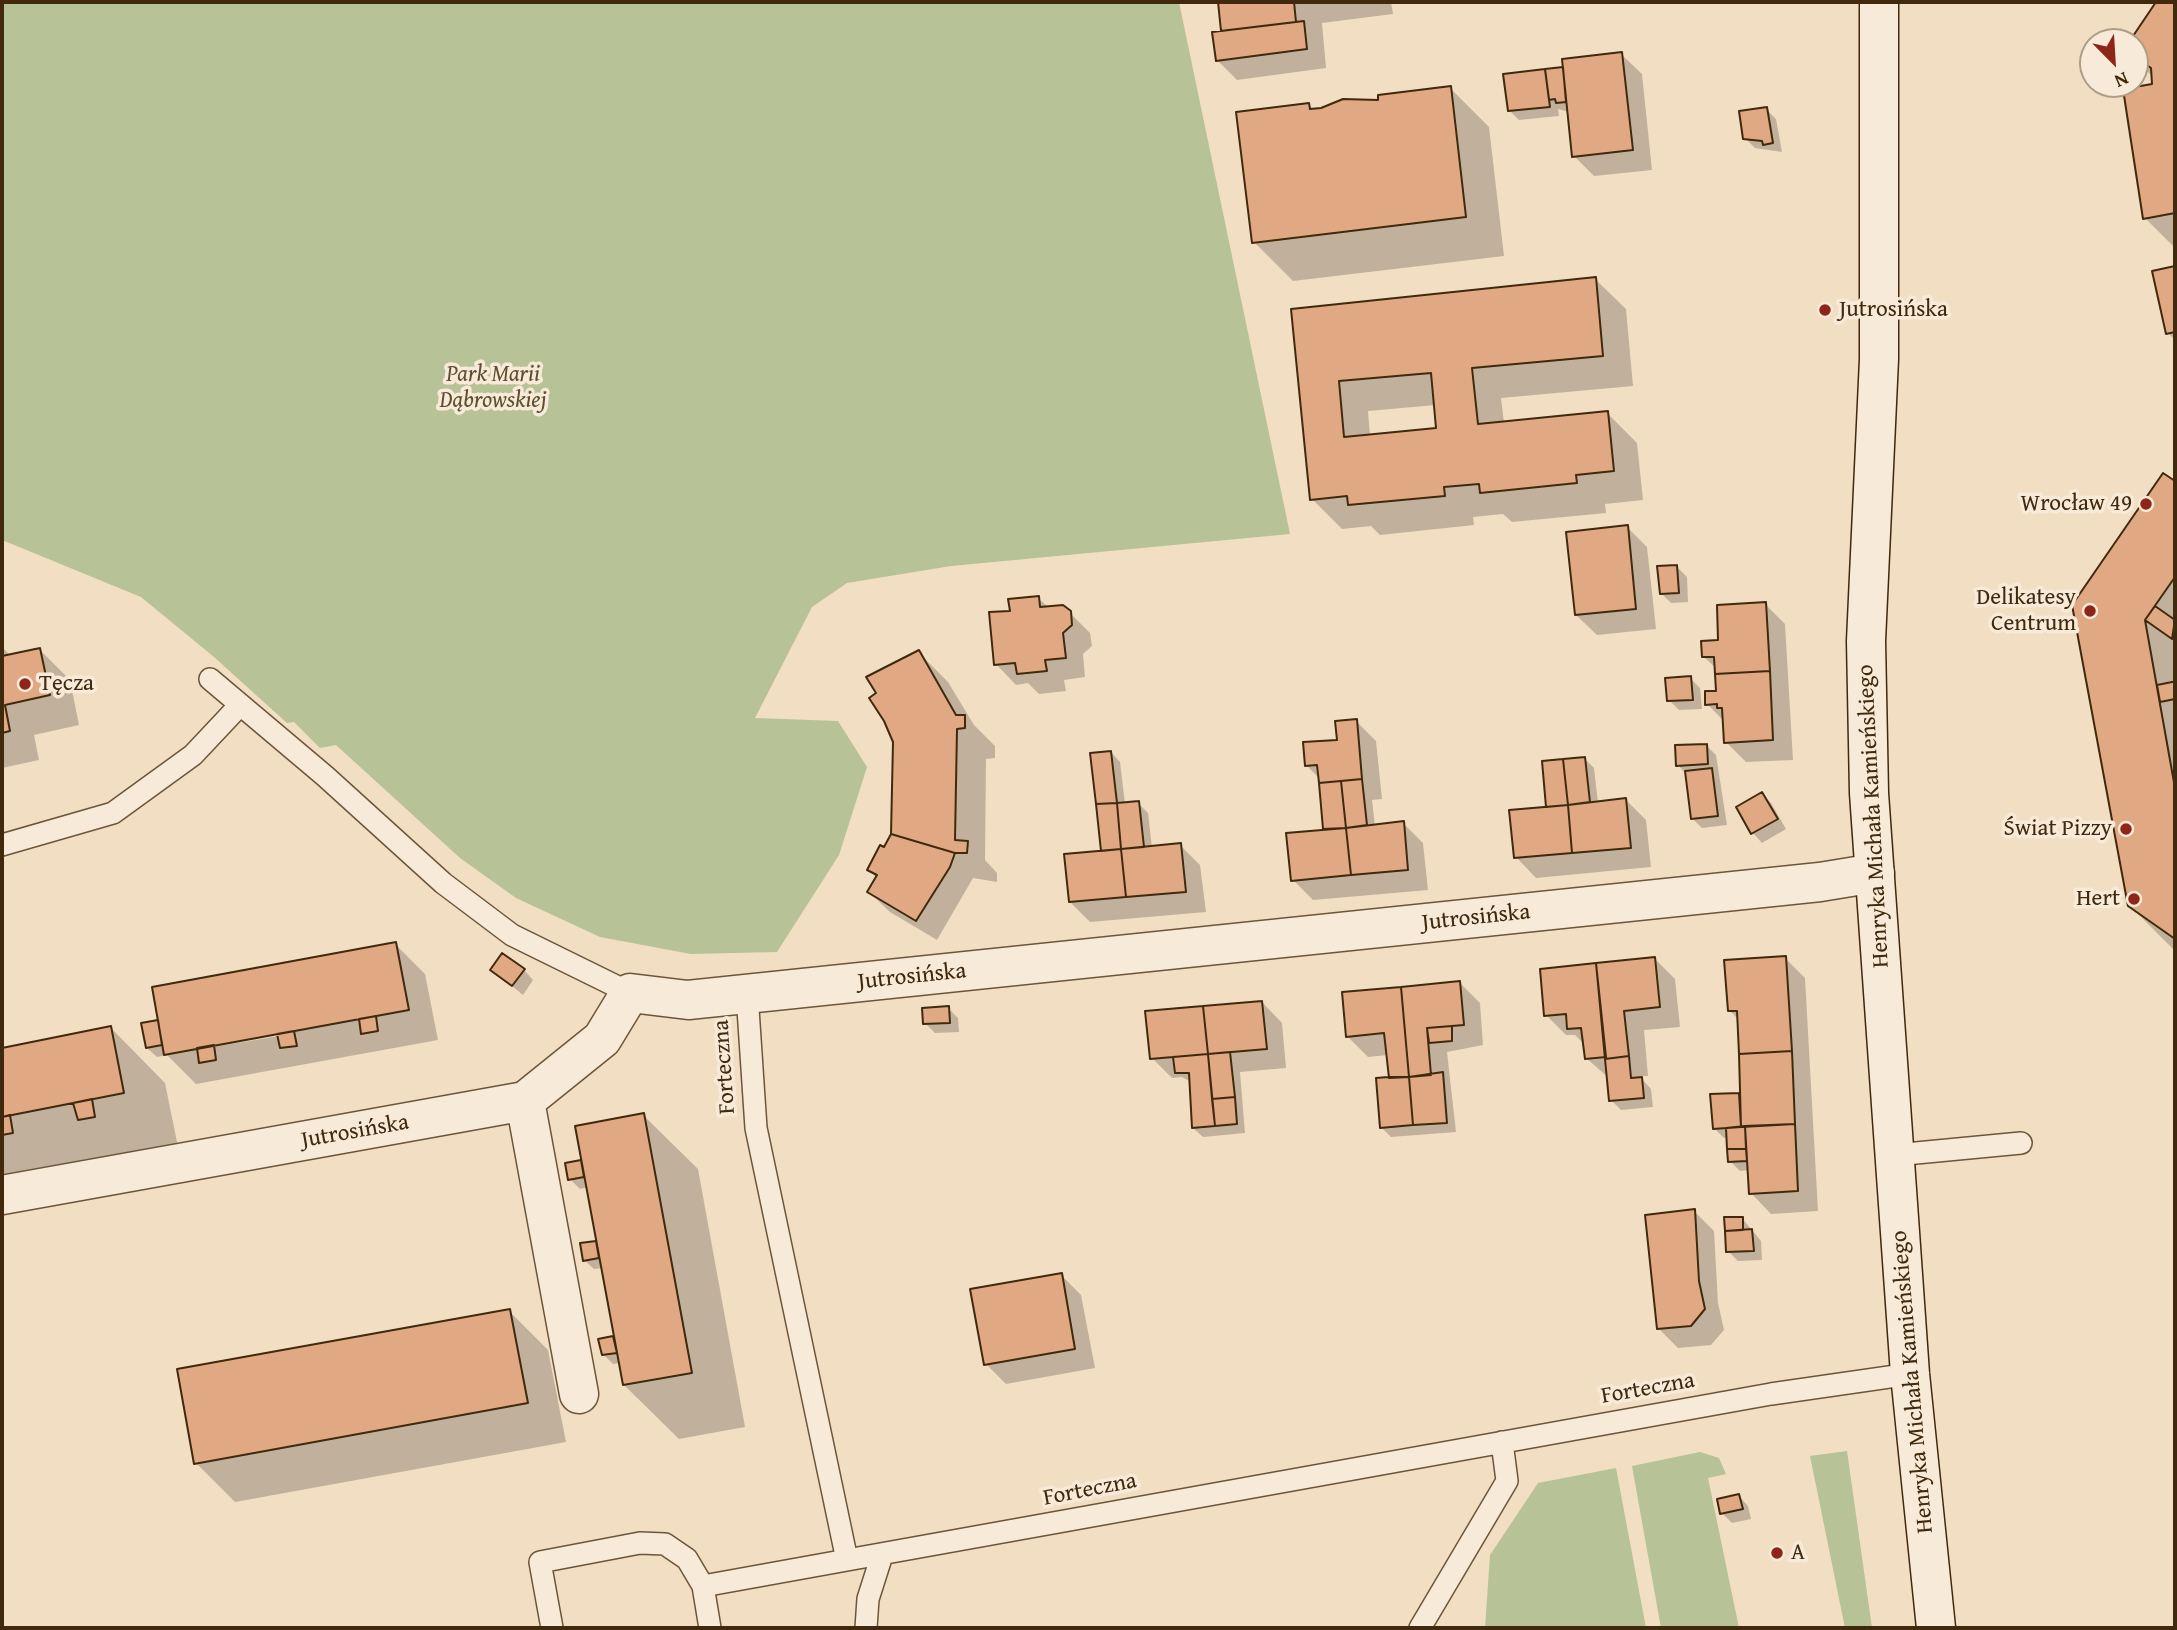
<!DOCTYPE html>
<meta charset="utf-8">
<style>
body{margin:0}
#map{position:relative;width:2177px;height:1630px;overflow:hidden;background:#f2dec3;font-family:"Gentium Book Plus",serif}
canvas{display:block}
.frame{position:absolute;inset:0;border:4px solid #40290d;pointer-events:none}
.north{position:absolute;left:2079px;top:28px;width:70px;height:70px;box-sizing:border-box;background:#f7ead8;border:2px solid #ae9d87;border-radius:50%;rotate:156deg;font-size:19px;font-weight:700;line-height:28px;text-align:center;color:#40290d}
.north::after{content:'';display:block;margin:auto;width:24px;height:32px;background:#8f2418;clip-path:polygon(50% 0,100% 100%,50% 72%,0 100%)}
</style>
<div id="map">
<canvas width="2177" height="1630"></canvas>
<div class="frame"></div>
<div class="north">N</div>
</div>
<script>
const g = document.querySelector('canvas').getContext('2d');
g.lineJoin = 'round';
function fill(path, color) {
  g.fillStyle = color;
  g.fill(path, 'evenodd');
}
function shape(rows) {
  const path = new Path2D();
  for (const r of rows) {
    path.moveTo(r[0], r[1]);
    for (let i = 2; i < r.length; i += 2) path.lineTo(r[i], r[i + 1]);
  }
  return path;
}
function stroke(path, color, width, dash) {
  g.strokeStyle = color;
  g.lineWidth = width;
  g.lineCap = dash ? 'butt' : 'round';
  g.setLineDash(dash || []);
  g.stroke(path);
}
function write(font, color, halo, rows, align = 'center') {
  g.font = font + ' "Gentium Book Plus",serif';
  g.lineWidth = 7;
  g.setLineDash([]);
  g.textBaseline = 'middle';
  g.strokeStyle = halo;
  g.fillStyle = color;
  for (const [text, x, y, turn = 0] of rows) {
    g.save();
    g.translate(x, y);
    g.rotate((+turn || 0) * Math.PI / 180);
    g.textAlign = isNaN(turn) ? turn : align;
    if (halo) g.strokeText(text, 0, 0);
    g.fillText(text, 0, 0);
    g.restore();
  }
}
const green = shape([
 [2,2,1179,2,1290,534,951,566,847,583,812,607,755,718,838,721,867,767,839,855,777,952,691,954,600,937,516,898,460,858,336,745,320,748,294,722,287,723,214,657,141,597,2,540],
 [1847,1451,1872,1628,1845,1628,1810,1456],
 [1700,1452,1719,1458,1726,1474,1708,1478,1739,1628,1661,1628,1632,1466],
 [1616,1468,1646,1628,1485,1628,1490,1555,1538,1483]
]);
const shadow = shape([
 [1219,2,1391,2,1393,14,1322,23,1326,68,1237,80,1217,60,1223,33],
 [2158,2,2175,2,2175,248,2145,218,2154,85,2154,78,2135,59,2135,42,2131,42],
 [1621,54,1642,74,1652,170,1594,176,1574,156,1569,112,1558,109,1559,116,1519,120,1509,110,1565,72],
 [1450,88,1489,127,1504,256,1293,281,1254,242,1309,105,1314,110,1380,102],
 [1766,109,1776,119,1782,152,1755,148,1745,138],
 [2175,268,2175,340,2168,333,2154,272],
 [1595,279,1626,309,1633,386,1501,398,1504,423,1607,413,1637,443,1643,500,1605,504,1606,513,1512,522,1503,514,1473,517,1474,525,1380,535,1371,526,1342,529,1312,499,1293,311],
 [1436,405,1438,429,1370,436,1368,411],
 [2164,475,2175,483,2175,951,2130,906,2074,606],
 [1627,527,1647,547,1656,629,1597,635,1576,615],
 [1677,567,1687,577,1688,602,1671,603,1661,593],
 [1038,598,1049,608,1069,612,1090,633,1092,646,1083,654,1085,677,1064,680,1066,691,1039,694,1028,683,1016,685,996,664,1012,612],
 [1765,604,1785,624,1793,760,1746,762,1726,742,1724,721,1707,704,1718,692,1717,669,1704,657],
 [2,647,11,656,40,650,70,680,79,725,34,735,39,760,2,768],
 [918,652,948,682,974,725,995,746,995,758,986,759,985,860,997,873,997,882,973,878,937,940,890,912,869,892,877,878,869,870,893,835],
 [1690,678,1700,688,1702,709,1679,710,1669,700],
 [1356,721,1376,741,1382,799,1372,800,1375,826,1403,823,1423,843,1428,890,1313,900,1293,880,1325,831,1320,779,1307,766,1338,741],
 [1707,746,1716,755,1727,825,1702,828,1692,818,1687,775,1678,765],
 [1111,752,1120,762,1125,804,1138,803,1148,813,1152,848,1180,845,1200,865,1206,912,1090,922,1070,902,1106,852],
 [1584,758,1594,768,1598,803,1626,800,1646,820,1651,867,1536,878,1516,857],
 [1762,794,1771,803,1786,829,1762,843,1753,833,1738,808],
 [395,944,425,974,438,1040,196,1084,167,1055,157,1057,147,1048,160,1022],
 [279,1032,279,1036,213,1047,210,1044],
 [1785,958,1805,978,1818,1211,1771,1214,1751,1193,1750,1170,1740,1171,1730,1161,1729,1137,1724,1138,1714,1128,1738,1094,1741,1098,1739,1020,1729,1010],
 [1655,959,1675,979,1680,1027,1644,1030,1648,1076,1639,1076,1651,1089,1653,1107,1621,1110,1611,1100,1609,1078,1586,1058,1585,1045,1575,1035,1566,1035,1546,1015],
 [492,970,524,970,533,980,523,995],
 [1460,983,1480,1003,1483,1045,1447,1052,1456,1132,1391,1137,1381,1127,1390,1079,1388,1055,1368,1057,1348,1037],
 [1262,1002,1282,1023,1286,1068,1240,1072,1245,1133,1203,1137,1193,1128,1191,1082,1182,1077,1172,1078,1152,1058],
 [948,1008,958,1018,959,1032,935,1033,925,1023],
 [111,1028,165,1083,178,1147,2,1181,2,1050],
 [643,1115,698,1169,745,1427,679,1439,624,1385,620,1363,613,1364,603,1354,613,1338,616,1341,603,1268,594,1269,584,1260,595,1243,599,1246,588,1187,580,1189,570,1179,580,1162,584,1165],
 [1694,1211,1714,1231,1718,1303,1724,1330,1711,1345,1678,1348,1658,1328],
 [1742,1218,1761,1241,1762,1260,1738,1261,1728,1251],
 [1061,1275,1081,1295,1095,1368,1006,1384,986,1364],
 [509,1311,548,1350,566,1442,235,1502,196,1463],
 [1739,1496,1748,1506,1751,1519,1732,1523,1722,1513]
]);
const building = shape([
 [1218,2,1294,2,1296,22,1221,31,1218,2],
 [2156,2,2175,2,2175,213,2143,219,2123,89,2152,84,2151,68,2135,57,2135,42,2129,42,2156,2],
 [1304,21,1307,49,1216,61,1212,32,1304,21],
 [1622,52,1633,150,1572,157,1562,59,1622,52],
 [1563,67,1566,102,1556,103,1555,99,1549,100,1545,69,1563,67],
 [1545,69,1550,107,1508,111,1503,74,1545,69],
 [1451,86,1466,217,1252,243,1236,112,1309,103,1310,109,1321,108,1343,99,1378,100,1378,95,1451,86],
 [1767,107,1773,143,1763,145,1762,141,1743,139,1739,111,1767,107],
 [2175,266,2175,332,2166,334,2152,271,2175,266],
 [1596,277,1603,356,1472,368,1478,424,1608,411,1614,471,1576,475,1577,483,1480,493,1479,484,1444,487,1445,496,1348,505,1347,496,1310,500,1291,309,1596,277],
 [1431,373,1436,428,1344,437,1339,381,1431,373],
 [2163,473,2175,481,2175,577,2145,620,2175,788,2175,939,2128,906,2072,605,2163,473],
 [1628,525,1636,609,1575,615,1566,532,1628,525],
 [1677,565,1679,593,1660,594,1657,566,1677,565],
 [1039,596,1040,607,1063,605,1071,611,1072,625,1063,633,1066,658,1045,660,1047,671,1017,674,1015,663,994,665,989,612,1010,611,1008,599,1039,596],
 [1766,602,1770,671,1715,674,1714,657,1702,657,1701,641,1718,640,1717,605,1766,602],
 [2155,606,2175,620,2172,639,2145,620,2155,606],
 [40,648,50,695,5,705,10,731,2,733,2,656,40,648],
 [919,650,956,715,965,715,965,728,957,729,955,840,968,841,967,853,955,853,891,834,893,742,884,721,869,698,876,693,866,677,919,650],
 [1770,671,1773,740,1724,743,1722,708,1717,708,1717,704,1705,705,1705,691,1716,691,1715,674,1770,671],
 [1691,676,1693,700,1667,701,1665,678,1691,676],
 [2172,682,2175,682,2175,699,2160,702,2157,685,2172,682],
 [1357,719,1362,779,1319,783,1317,765,1305,766,1303,742,1337,740,1335,721,1357,719],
 [1707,744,1708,764,1676,766,1675,745,1707,744],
 [1111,751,1117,803,1096,804,1090,753,1111,751],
 [1585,757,1590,802,1568,805,1563,759,1585,757],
 [1563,759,1568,805,1546,807,1542,761,1563,759],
 [1712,768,1718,816,1691,819,1685,771,1712,768],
 [1362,779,1367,825,1346,828,1341,781,1362,779],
 [1341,781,1346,828,1323,829,1319,783,1341,781],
 [1762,792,1778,819,1751,834,1736,807,1762,792],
 [1626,798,1631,848,1572,853,1568,805,1626,798],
 [1139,801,1144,847,1121,849,1117,803,1139,801],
 [1117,803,1121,849,1101,851,1096,804,1117,803],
 [1568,805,1572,853,1514,858,1509,810,1568,805],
 [1404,821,1408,870,1351,875,1346,828,1404,821],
 [1346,828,1351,875,1291,881,1286,833,1346,828],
 [891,834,955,853,950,867,916,921,867,892,877,875,867,870,880,845,884,847,891,834],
 [1181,843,1186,892,1126,897,1121,849,1181,843],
 [1121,849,1126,897,1069,902,1064,854,1121,849],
 [396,942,409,1010,164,1055,152,987,396,942],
 [502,953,525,969,512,986,490,970,502,953],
 [1786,956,1792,1051,1739,1054,1737,1011,1728,1011,1724,960,1786,956],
 [1655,957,1660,1007,1624,1011,1629,1056,1605,1059,1596,963,1655,957],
 [1596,963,1606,1057,1585,1059,1581,1028,1567,1029,1566,1014,1544,1016,1540,969,1596,963],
 [1460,981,1464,1025,1427,1028,1431,1075,1409,1077,1401,987,1460,981],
 [1401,987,1409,1077,1389,1078,1384,1033,1346,1037,1342,992,1401,987],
 [1262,1001,1267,1049,1208,1054,1203,1006,1262,1001],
 [949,1006,950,1023,923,1024,922,1008,949,1006],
 [1203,1006,1208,1054,1150,1059,1145,1011,1203,1006],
 [376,1016,378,1031,361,1034,359,1019,376,1016],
 [158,1020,162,1045,146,1048,141,1023,158,1020],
 [111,1026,124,1093,2,1117,2,1048,111,1026],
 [1452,1026,1452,1041,1429,1043,1427,1028,1452,1026],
 [294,1031,297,1046,280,1048,277,1034,294,1031],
 [214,1045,216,1060,199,1063,197,1048,214,1045],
 [1792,1051,1795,1124,1741,1127,1739,1054,1792,1051],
 [1230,1052,1235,1097,1212,1099,1208,1054,1230,1052],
 [1208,1054,1215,1126,1192,1128,1189,1073,1175,1073,1173,1057,1208,1054],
 [1629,1056,1631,1078,1642,1077,1644,1098,1609,1101,1605,1059,1629,1056],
 [1443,1072,1447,1123,1413,1125,1409,1077,1443,1072],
 [1388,1077,1409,1077,1413,1125,1380,1128,1376,1078,1388,1077],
 [1739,1093,1741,1127,1713,1129,1710,1094,1739,1093],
 [1235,1097,1237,1124,1215,1126,1212,1099,1235,1097],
 [92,1099,95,1117,78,1120,73,1103,92,1099],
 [644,1113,692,1373,623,1385,575,1126,644,1113],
 [10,1115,13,1133,2,1135,2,1117,10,1115],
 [1795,1124,1798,1191,1749,1194,1745,1126,1795,1124],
 [1745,1126,1746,1149,1727,1149,1726,1128,1745,1126],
 [1727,1149,1746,1149,1747,1161,1728,1162,1727,1149],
 [581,1160,584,1177,568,1180,565,1163,581,1160],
 [1695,1209,1699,1281,1705,1309,1691,1326,1657,1329,1645,1215,1695,1209],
 [1724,1217,1743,1217,1743,1230,1725,1231,1724,1217],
 [1752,1229,1754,1251,1726,1252,1725,1231,1752,1229],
 [596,1241,599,1258,583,1261,580,1243,596,1241],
 [1062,1273,1075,1349,984,1365,970,1289,1062,1273],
 [510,1309,528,1403,194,1464,177,1369,510,1309],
 [613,1336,617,1353,602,1355,598,1339,613,1336],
 [1739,1494,1743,1509,1720,1514,1717,1499,1739,1494]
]);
const lane = shape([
 [210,679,325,776,443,883,512,935,630,993],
 [2,845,113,813,193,755,240,705],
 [747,994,756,1128,847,1560,1771,1394,1910,1374],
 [1895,1155,2021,1143],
 [703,1586,847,1560],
 [552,1628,540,1562,640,1543,665,1544,687,1559,703,1586,710,1628],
 [866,1628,868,1599,882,1555],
 [1420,1628,1507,1481,1502,1442]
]);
const street = shape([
 [525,1101,579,1394],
 [2,1195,525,1101,602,1039,630,993,688,1000,1820,882,1875,873]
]);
const secondary = shape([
 [1879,2,1879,359,1866,641,1869,793,1910,1374,1936,1628]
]);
const markers = [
 [1825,310,7,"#8f2418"],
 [2146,504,7,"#8f2418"],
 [2090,611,7,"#8f2418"],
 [25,684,7,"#8f2418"],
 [2126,829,7,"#8f2418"],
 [2134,899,7,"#8f2418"],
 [1777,1553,7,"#8f2418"]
];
const poiNames = [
 ["Jutrosińska",1839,310,"left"],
 ["Wrocław 49",2132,504],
 ["Delikatesy",2076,598],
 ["Centrum",2076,624],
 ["Tęcza",39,684,"left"],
 ["Świat Pizzy",2112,829],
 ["Hert",2120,899],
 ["A",1791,1553,"left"]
];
const parkNames = [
 ["Park Marii",493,375],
 ["Dąbrowskiej",493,401]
];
const streetNames = [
 ["Henryka Michała Kamieńskiego",1874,816,-93],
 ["Jutrosińska",1476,918,-6],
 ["Jutrosińska",912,977,-6],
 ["Forteczna",725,1067,-94],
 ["Jutrosińska",355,1132,-10],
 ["Henryka Michała Kamieńskiego",1913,1382,-95],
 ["Forteczna",1648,1389,-10],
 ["Forteczna",1090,1490,-11]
];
fill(green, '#b7c296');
fill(shadow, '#0003');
fill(building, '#e0a983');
stroke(building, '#40290d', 2);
stroke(lane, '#6c563a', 24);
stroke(street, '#6c563a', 41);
stroke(secondary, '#40290d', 41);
stroke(lane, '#f7ead8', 21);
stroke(street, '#f7ead8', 38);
stroke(secondary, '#f7ead8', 38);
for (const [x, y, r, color] of markers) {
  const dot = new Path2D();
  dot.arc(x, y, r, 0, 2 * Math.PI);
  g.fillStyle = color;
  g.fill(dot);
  stroke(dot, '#f7ead8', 2.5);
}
write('23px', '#40290d', '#f7ead8', poiNames, 'right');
write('italic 23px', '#5e4f2f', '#f7ead8', parkNames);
write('23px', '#40290d', '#f7ead8', streetNames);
</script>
